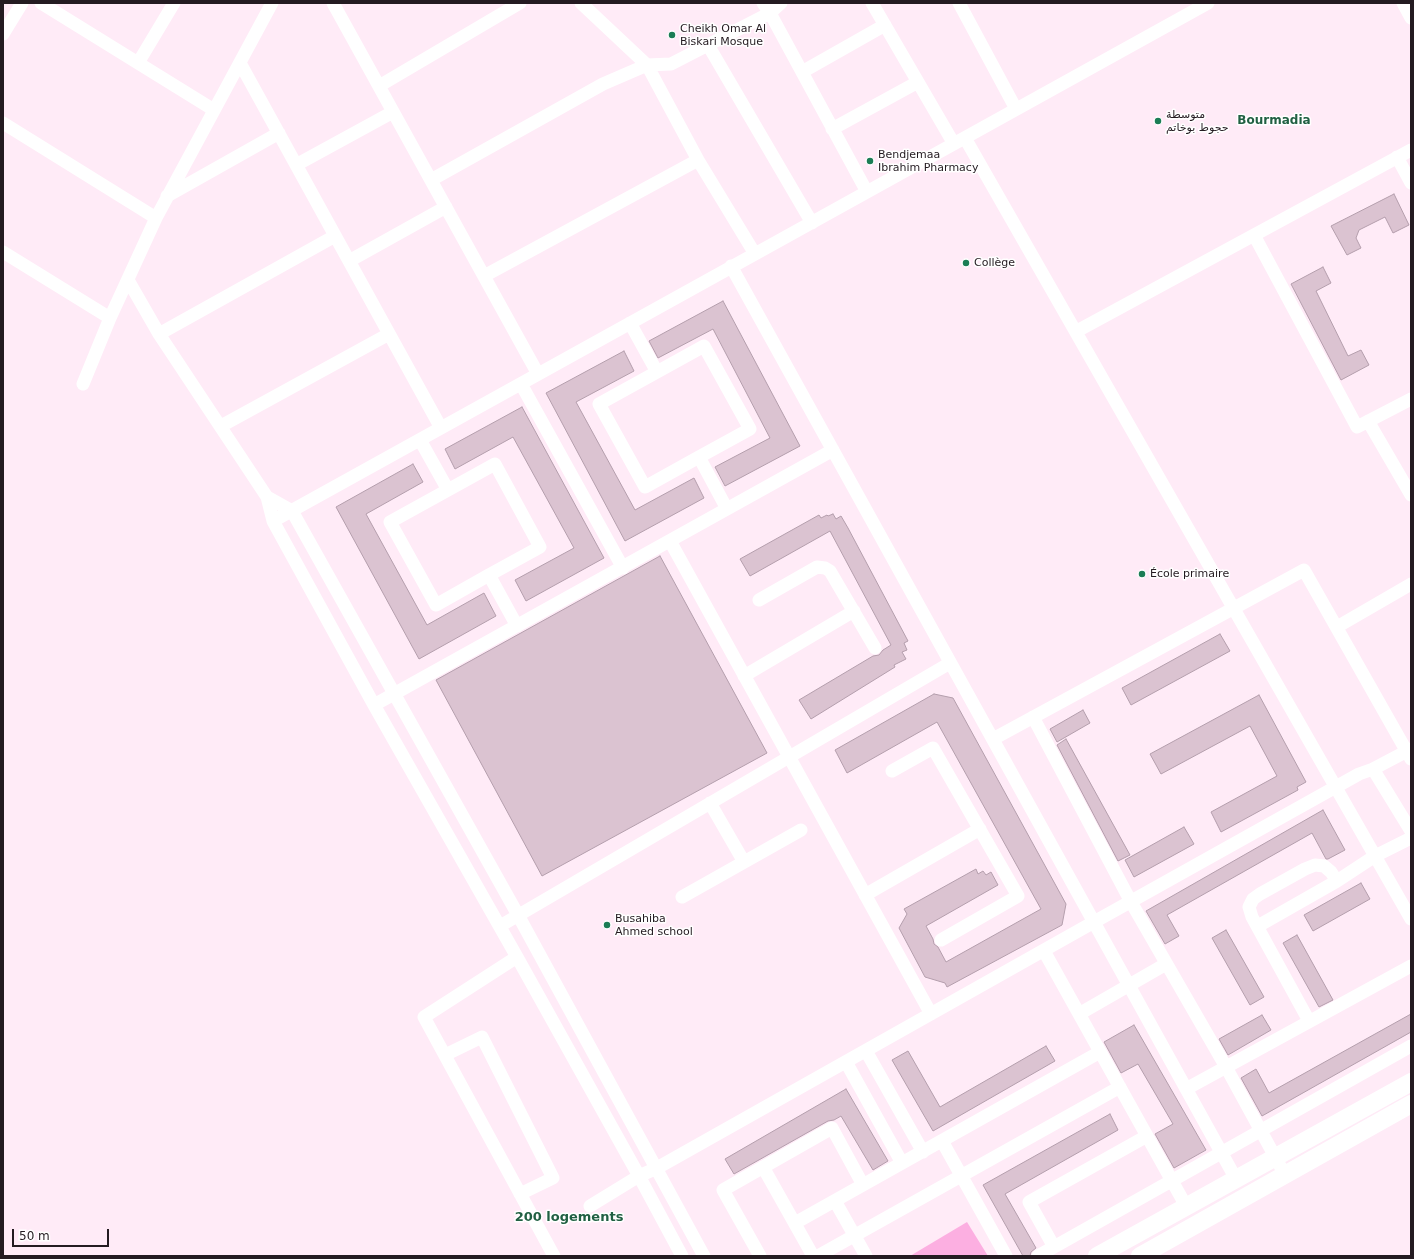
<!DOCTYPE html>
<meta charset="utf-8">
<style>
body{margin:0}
#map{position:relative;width:1414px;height:1259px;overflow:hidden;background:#ffebf7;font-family:"DejaVu Sans",sans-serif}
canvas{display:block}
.frame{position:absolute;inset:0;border:4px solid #241b21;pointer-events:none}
.scale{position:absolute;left:12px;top:1229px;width:97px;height:18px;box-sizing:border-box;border:2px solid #241b21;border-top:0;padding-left:5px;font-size:12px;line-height:14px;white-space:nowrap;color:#241b21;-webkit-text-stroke:3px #fff;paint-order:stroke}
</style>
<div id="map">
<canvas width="1414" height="1259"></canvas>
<div class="frame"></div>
<div class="scale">50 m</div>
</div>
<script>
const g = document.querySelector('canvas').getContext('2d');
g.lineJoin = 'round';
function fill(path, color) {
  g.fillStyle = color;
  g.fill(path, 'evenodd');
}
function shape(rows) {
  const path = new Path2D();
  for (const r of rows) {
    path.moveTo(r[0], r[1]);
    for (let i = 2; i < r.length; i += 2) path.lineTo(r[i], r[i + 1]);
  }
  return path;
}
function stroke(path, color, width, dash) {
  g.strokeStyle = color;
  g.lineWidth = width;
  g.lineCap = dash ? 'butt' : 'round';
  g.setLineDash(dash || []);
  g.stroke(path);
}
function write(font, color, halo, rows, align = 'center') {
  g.font = font + ' "DejaVu Sans",Vazirmatn,sans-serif';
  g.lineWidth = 3;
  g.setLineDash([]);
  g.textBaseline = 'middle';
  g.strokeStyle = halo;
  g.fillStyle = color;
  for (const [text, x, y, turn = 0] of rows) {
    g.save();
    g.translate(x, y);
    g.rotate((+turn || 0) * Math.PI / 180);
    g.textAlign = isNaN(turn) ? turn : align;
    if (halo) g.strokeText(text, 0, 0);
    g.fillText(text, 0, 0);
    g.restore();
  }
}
const green = shape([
 [967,1222,988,1256,910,1256]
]);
const building = shape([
 [1394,194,1409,225,1393,233,1385,217,1359,230,1356,238,1361,248,1347,255,1331,226,1394,194],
 [1323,267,1331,283,1316,291,1348,356,1361,350,1369,365,1341,380,1291,284,1323,267],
 [723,301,800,446,725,486,715,467,770,438,713,329,658,358,649,341,723,301],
 [624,351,634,371,576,402,635,510,694,478,704,498,625,541,546,393,624,351],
 [522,407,604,558,526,601,515,580,574,548,513,437,455,469,445,449,522,407],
 [413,464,423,482,366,514,427,625,484,593,496,616,419,659,336,507,413,464],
 [833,514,836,519,841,516,848,528,908,641,904,643,907,650,902,652,906,659,894,665,895,667,811,719,799,700,873,656,879,655,883,650,891,645,830,531,750,576,740,559,819,515,821,518,827,515,828,516,833,514],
 [660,556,767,753,542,876,436,680,660,556],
 [1220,634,1230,651,1131,705,1122,688,1220,634],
 [934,694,953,698,1066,904,1062,925,947,987,945,983,925,977,899,928,907,914,904,909,976,869,978,874,983,871,986,875,991,872,998,885,926,926,933,939,934,944,938,947,946,962,1041,909,937,722,847,773,835,750,934,694],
 [1259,695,1306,782,1297,787,1298,790,1221,832,1211,812,1277,776,1250,726,1161,774,1150,754,1259,695],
 [1083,710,1090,723,1057,742,1050,729,1083,710],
 [1066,739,1130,855,1118,861,1057,745,1066,739],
 [1323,810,1345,850,1328,859,1326,859,1312,833,1167,915,1179,936,1165,944,1146,911,1323,810],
 [1184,827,1194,844,1134,877,1125,860,1184,827],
 [1361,883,1370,899,1313,931,1304,915,1361,883],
 [1226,930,1264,997,1250,1005,1212,938,1226,930],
 [1297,935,1333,1000,1319,1007,1283,943,1297,935],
 [1411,1014,1411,1032,1262,1116,1241,1078,1256,1069,1269,1093,1411,1014],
 [1262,1015,1271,1030,1228,1055,1219,1039,1262,1015],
 [1134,1025,1206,1150,1174,1168,1155,1134,1173,1124,1138,1064,1121,1073,1104,1042,1134,1025],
 [1046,1046,1055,1061,933,1131,892,1060,908,1051,940,1107,1046,1046],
 [846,1089,888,1161,873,1170,841,1116,834,1120,828,1121,734,1174,725,1159,846,1089],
 [1110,1114,1118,1130,1005,1194,1036,1248,1031,1252,1030,1256,1023,1256,983,1185,1110,1114]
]);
const minor = shape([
 [41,3,214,110],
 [333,3,538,374],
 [581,3,647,65,698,160,755,254],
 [763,3,770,13,867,192],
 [872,3,954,144],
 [959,3,1016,109],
 [1403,3,1411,18],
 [3,34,22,3],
 [708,45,812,223],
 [138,63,174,3],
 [240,63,441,428],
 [802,72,885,25],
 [379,86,520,3],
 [3,123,156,218],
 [832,129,918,82],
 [965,138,1411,919],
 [1397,157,1411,183],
 [296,165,393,112],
 [431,180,603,84,647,65,671,64,770,13,781,3],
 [167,196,279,133],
 [1254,235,1357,427,1411,399],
 [3,252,110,318],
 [349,261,446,207],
 [731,266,1236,1179],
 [484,276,698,160],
 [128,280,159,334,267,497,273,521,374,705,517,957,639,1176,682,1256],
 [630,323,657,372],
 [1077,331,1411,150],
 [159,334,335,236],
 [83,384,110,318,156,218,272,3],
 [521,384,623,568],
 [1368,421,1411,495],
 [221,426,389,334],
 [420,440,448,490],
 [699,457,750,429,704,346,599,404,645,487,699,457,727,509],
 [267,497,292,511,518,915,704,1256],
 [273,521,1208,3],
 [670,541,931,1014],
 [489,575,540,547,495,464,390,522,436,605,489,575,517,626],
 [759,600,817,567,825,568,830,571,875,648],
 [1342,624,1411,584],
 [744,676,854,611],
 [374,705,833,450],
 [1033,717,1131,902,1226,1067,1285,1175],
 [993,739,1304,570,1411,759],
 [1373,769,1411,749],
 [892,771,933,748,1018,896,941,940],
 [710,803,744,862],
 [865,895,980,829],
 [682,897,801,830],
 [500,926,950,663],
 [1258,926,1337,881,1375,856,1411,838],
 [1044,951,1186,1206],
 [517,957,424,1017,554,1256],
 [1079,1014,1166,964],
 [1309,1021,1252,917,1249,907,1253,899,1260,894,1305,869,1315,865,1324,866,1331,872,1337,881],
 [866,1051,923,1152],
 [445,1055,482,1037,553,1178,520,1194],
 [846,1062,902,1163],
 [1186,1089,1411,966],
 [942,1141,1006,1256],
 [763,1167,813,1256],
 [835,1201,866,1256],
 [590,1206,639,1176,657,1168,1094,922,1359,774,1373,769,1411,831],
 [795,1223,1100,1052],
 [1054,1247,1029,1202,1147,1136],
 [760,1256,723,1190,832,1128,863,1185],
 [818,1256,1120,1087],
 [1038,1256,1411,1046]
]);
const secondary = shape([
 [1097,1256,1411,1082],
 [1140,1256,1411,1104]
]);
const markers = [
 [672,35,4,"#1b7d55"],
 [1158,121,4,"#1b7d55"],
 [870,161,4,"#1b7d55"],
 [966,263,4,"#1b7d55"],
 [1142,574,4,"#1b7d55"],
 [607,925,4,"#1b7d55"]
];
const poiNames = [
 ["Cheikh Omar Al",680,29],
 ["Biskari Mosque",680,42],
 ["متوسطة",1166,115],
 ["حجوط بوخاتم",1166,128],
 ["Bendjemaa",878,155],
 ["Ibrahim Pharmacy",878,168],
 ["Collège",974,263],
 ["École primaire",1150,574],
 ["Busahiba",615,919],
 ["Ahmed school",615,932]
];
const neighbourhoodNames = [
 ["Bourmadia",1274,121]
];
const quarterNames = [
 ["200 logements",569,1218]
];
fill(green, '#fcafe1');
fill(building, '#dbc3d1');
stroke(building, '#b49eac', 1);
stroke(minor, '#fff', 13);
stroke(secondary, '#fff', 18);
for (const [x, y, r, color] of markers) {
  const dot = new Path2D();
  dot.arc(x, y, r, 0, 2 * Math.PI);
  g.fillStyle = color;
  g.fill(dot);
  stroke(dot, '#fff', 1.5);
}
write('11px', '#241b21', '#fff', poiNames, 'left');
write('bold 12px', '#216043', '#fff', neighbourhoodNames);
write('bold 13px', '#216043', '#fff', quarterNames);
</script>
